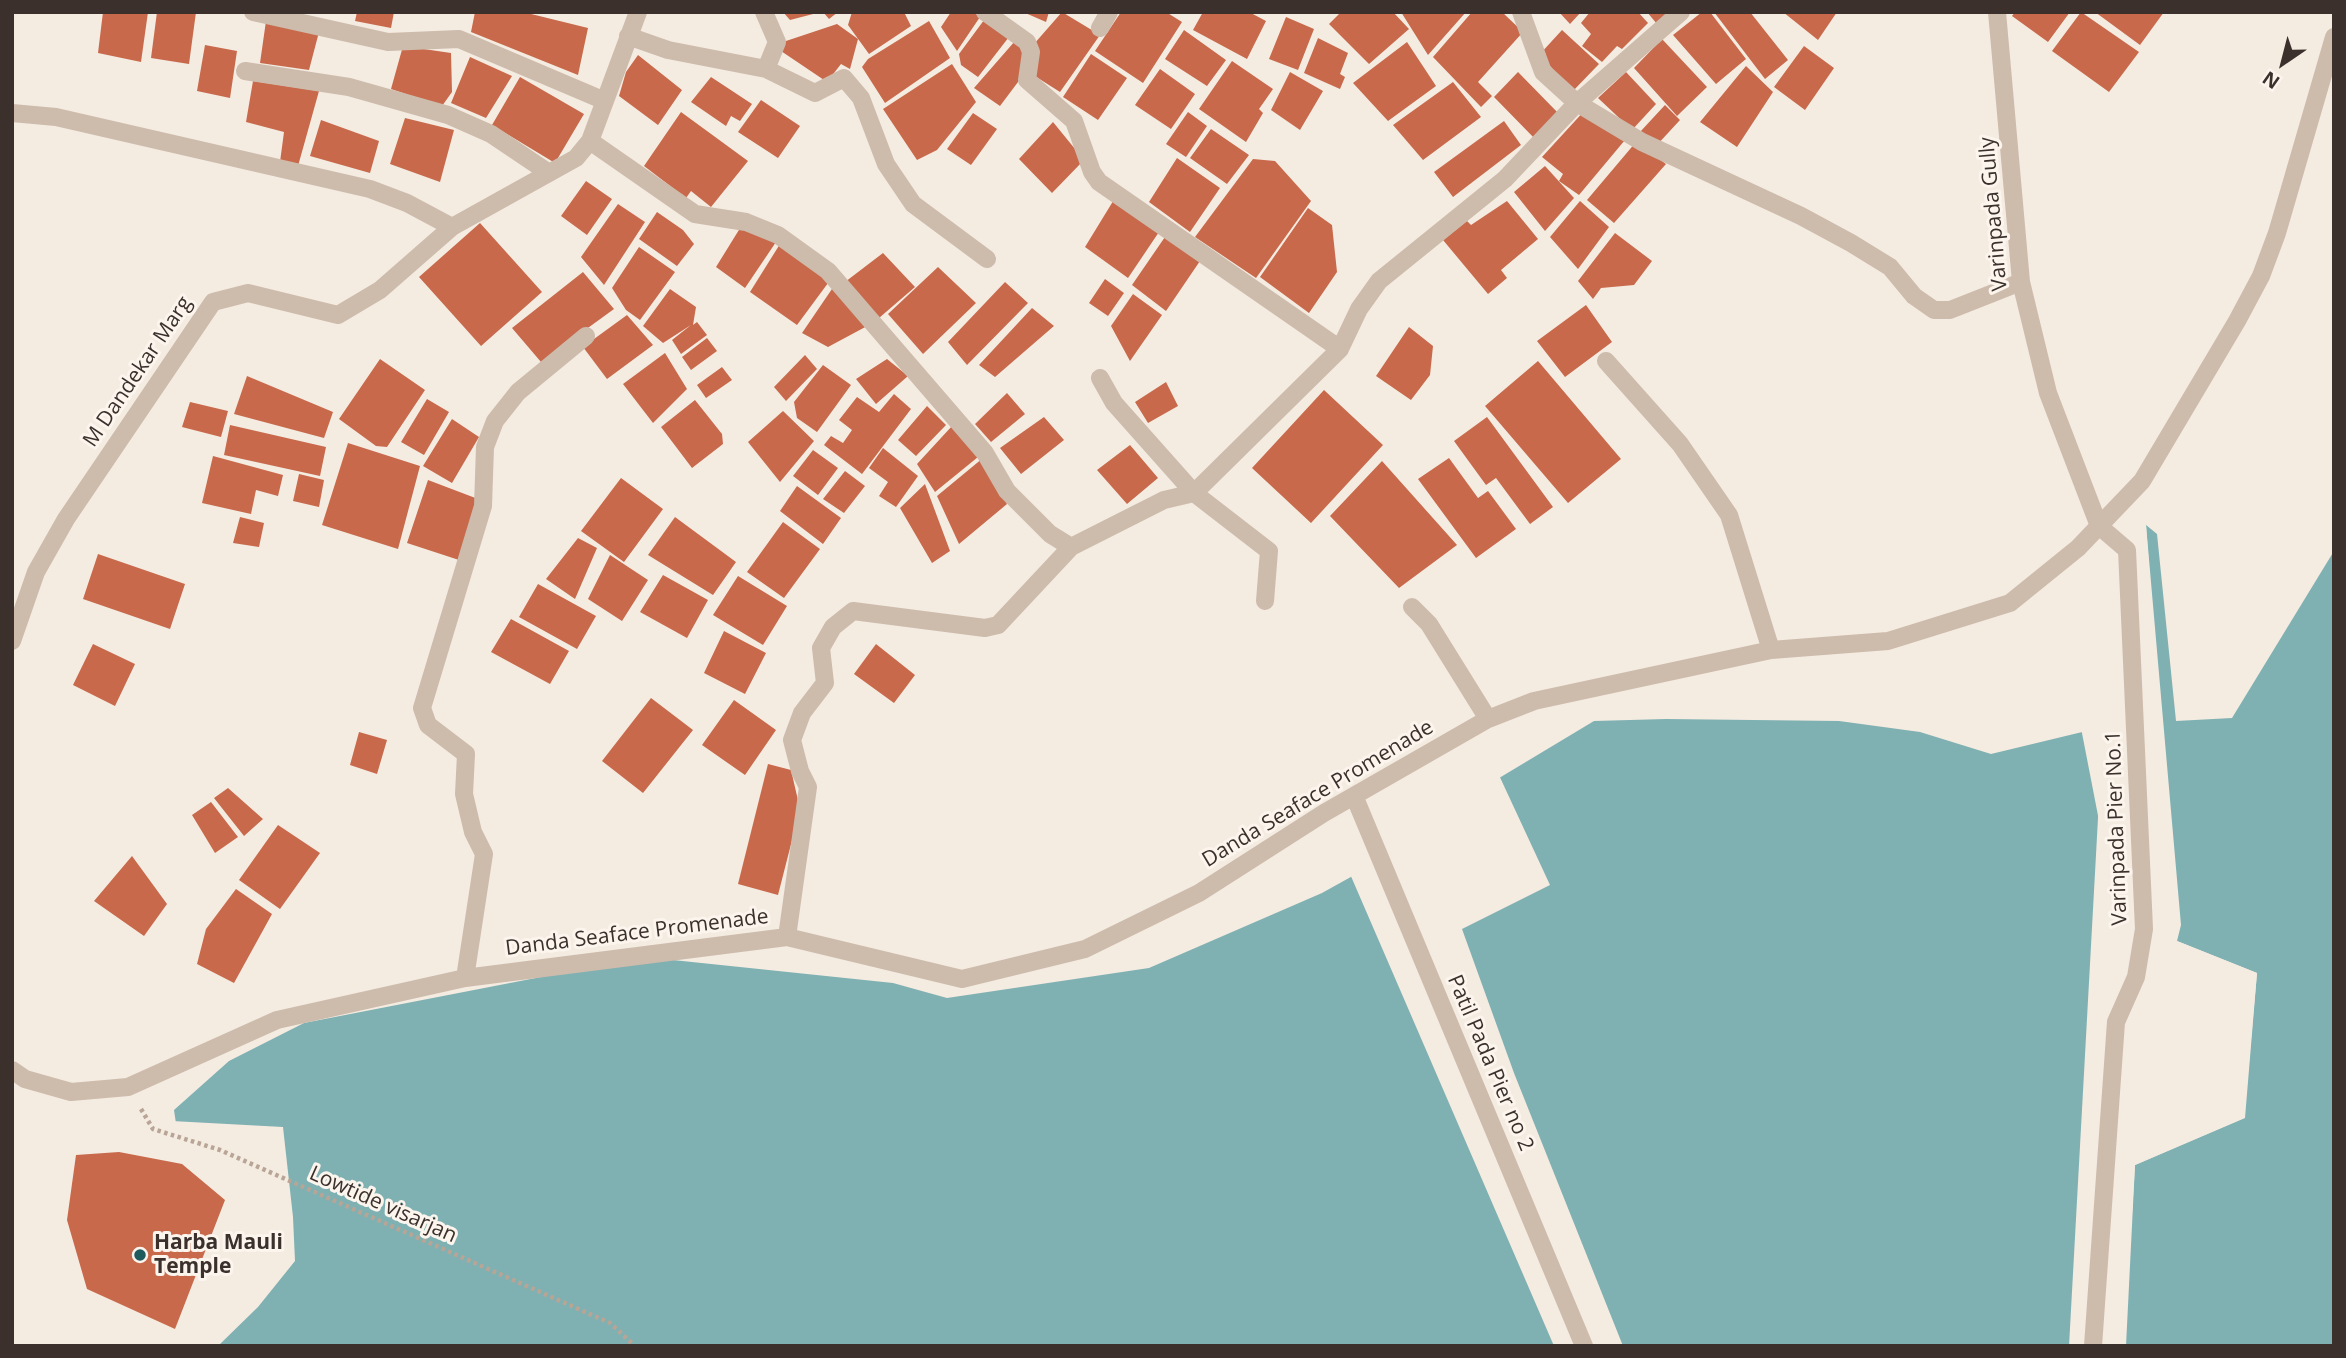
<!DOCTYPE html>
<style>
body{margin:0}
#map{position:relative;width:2346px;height:1358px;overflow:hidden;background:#f4ebe1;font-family:"Open Sans",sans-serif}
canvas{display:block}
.frame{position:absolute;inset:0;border:14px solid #3b302b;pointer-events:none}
.north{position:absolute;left:2248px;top:28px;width:70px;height:70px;-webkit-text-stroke:5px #fbf5ee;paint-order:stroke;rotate:215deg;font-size:19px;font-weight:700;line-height:28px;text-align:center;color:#3b302b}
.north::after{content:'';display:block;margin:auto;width:24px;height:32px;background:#3b302b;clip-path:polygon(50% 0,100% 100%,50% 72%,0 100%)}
</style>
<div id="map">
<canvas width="2346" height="1358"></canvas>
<div class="frame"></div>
<div class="north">N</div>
</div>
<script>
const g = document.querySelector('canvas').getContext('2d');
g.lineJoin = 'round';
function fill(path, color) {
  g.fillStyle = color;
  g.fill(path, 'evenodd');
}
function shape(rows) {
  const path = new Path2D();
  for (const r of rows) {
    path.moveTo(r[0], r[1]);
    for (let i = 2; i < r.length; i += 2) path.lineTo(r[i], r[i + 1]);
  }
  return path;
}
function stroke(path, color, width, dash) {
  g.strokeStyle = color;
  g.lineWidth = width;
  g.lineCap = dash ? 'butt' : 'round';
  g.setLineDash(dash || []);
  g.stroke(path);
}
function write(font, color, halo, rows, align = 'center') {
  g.font = font + ' "Open Sans",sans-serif';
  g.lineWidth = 6;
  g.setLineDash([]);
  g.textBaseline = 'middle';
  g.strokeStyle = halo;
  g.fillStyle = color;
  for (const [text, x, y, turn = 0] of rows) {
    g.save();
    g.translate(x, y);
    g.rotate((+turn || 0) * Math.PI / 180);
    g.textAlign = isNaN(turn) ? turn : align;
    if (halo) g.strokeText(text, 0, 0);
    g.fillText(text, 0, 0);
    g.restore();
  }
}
const water = shape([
 [2146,525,2157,534,2176,721,2232,718,2334,551,2334,1346,2124,1346,2135,1165,2244,1118,2257,973,2177,941,2181,925],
 [1666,719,1839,721,1920,732,1991,754,2103,727,2069,1346,1610,1346,1411,831,1594,721],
 [1358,873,1556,1346,169,1346,225,1200,182,1164,174,1110,229,1061,304,1023,644,957,893,983,947,998,1149,968,1322,893]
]);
const pier = shape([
 [2146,525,2167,811,2142,527],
 [2103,723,2106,727,2101,831,2081,728],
 [1498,773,1550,885,1462,929,1514,1073,1623,1346,1606,1346,1436,933,1408,832],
 [1357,870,1361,872,1361,878,1560,1346,1554,1346,1350,874],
 [2176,930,2177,941,2257,973,2245,1118,2135,1165,2126,1346,2121,1346,2132,1163,2241,1116,2253,975,2175,944],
 [172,1121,283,1127,293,1217,295,1261,258,1307,218,1346,165,1346,221,1201,179,1166]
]);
const building = shape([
 [103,12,148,12,141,62,98,53],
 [157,12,196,12,189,64,151,58],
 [357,12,394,12,391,28,355,21],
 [475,12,523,12,588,28,578,75,471,32],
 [783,12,817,12,817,13,790,20],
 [823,12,838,12,829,19],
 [852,12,904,12,911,26,869,54,848,25],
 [951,12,973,12,980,17,957,51,941,27],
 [1023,12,1049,12,1046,22],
 [1062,12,1100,35,1060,92,1030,73,1034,44],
 [1121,12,1166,12,1182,22,1143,83,1095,51],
 [1203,12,1249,12,1266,21,1247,59,1193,30],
 [1341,12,1393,12,1409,29,1369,64,1329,24],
 [1401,12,1466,12,1428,55],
 [1472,12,1502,12,1523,32,1478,82,1492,96,1481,107,1433,57],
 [1559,12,1581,12,1570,24],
 [1590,12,1638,12,1648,23,1622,49,1617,46,1602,62,1582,46,1591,34,1581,23],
 [1647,12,1672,12,1657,24],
 [1702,12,1710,12,1746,59,1716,84,1673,35],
 [1714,12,1750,12,1788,60,1765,79],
 [1783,12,1837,12,1818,40],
 [2015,12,2070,12,2048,42,2012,16],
 [2081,12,2139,52,2109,92,2052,51],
 [2095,12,2164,12,2140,45],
 [987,16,1012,33,978,77,961,65,959,54],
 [1286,17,1314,29,1298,70,1269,59],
 [266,21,319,32,309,70,260,63],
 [929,21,950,58,885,103,862,67,868,59],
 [837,24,858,39,850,69,841,64,827,82,778,49,783,42],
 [1184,30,1226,60,1207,86,1165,59],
 [1562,30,1599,64,1572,92,1540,54],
 [1318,38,1348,53,1340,74,1345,77,1340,89,1304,73],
 [1662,39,1707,87,1677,116,1634,68],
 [1015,41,1025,50,1024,74,1000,106,974,88],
 [1407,42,1436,86,1388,121,1353,83],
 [205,45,237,51,230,98,197,91],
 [403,46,451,53,452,92,442,106,391,89],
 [1804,46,1834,68,1805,110,1774,87],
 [1091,54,1127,78,1098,120,1063,97],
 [638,55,682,90,658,125,619,96,626,72],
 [470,57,512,76,486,118,451,103],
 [1232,61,1273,89,1259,109,1263,113,1246,142,1199,109],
 [952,64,976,102,937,150,917,160,883,109],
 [1746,66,1773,92,1737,147,1700,122],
 [1160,69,1195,94,1171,129,1135,105],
 [1290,72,1323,91,1300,130,1271,110],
 [1518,72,1561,116,1537,141,1494,97],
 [1626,72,1656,104,1632,130,1598,98],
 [520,77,584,114,555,163,492,125],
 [711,77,752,104,740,121,731,116,726,126,691,102],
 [253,81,319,91,298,166,280,162,284,132,246,122],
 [1453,82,1481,117,1423,160,1393,125],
 [761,100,800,126,778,158,738,132],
 [1665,105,1680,120,1656,146,1640,132],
 [1586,109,1625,140,1579,195,1559,181,1563,174,1542,157],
 [681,112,748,161,711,207,691,191,686,198,644,166],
 [1188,112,1207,126,1186,157,1166,144],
 [973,113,997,129,971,165,947,149],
 [405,118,454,130,440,182,390,164],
 [321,120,379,141,370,173,310,156],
 [1504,121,1521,145,1453,197,1434,172],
 [1053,122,1084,160,1052,193,1019,159],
 [1211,129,1249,155,1227,184,1190,158],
 [1636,142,1666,164,1614,223,1587,200],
 [1177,158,1220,188,1190,232,1149,202],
 [1253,159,1275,161,1311,201,1256,278,1195,237],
 [1545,166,1574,198,1545,231,1514,192],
 [586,181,612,199,587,235,561,216],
 [1115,198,1161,229,1128,278,1085,247],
 [1507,201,1538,239,1501,270,1507,278,1488,294,1443,240,1467,221,1471,225],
 [1580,201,1609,227,1578,269,1550,237],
 [618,204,645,222,604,285,581,257],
 [1308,208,1332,225,1337,272,1309,313,1260,277],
 [657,212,683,230,694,244,677,266,639,239],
 [480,223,542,292,481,346,419,277],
 [742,225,776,242,745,288,716,267],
 [1615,233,1652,261,1634,285,1601,288,1593,299,1578,281],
 [1167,234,1202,258,1166,311,1132,285],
 [780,244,831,279,797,325,750,292],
 [639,247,675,272,640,320,626,310,612,288],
 [883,253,915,287,879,318,845,282],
 [938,267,976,303,923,354,888,314],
 [583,272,614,309,541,362,512,328],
 [1105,279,1124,293,1108,316,1089,303],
 [1005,282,1028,303,967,365,948,342],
 [834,286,869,325,828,347,802,333],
 [670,289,696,307,693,325,697,322,707,335,681,354,672,340,691,325,663,343,643,326],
 [1133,294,1162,315,1130,361,1111,326],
 [1586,305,1612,342,1565,377,1537,341],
 [1032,308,1054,326,995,377,979,365],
 [627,315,653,345,607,379,583,347],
 [1409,327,1433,346,1430,375,1411,400,1376,376],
 [707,338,717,351,691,370,682,357],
 [665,353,687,389,653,423,623,384],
 [805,355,817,369,786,401,774,387],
 [380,359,425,390,387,447,376,446,339,419],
 [887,359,908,376,876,404,856,379],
 [1538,361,1621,459,1568,503,1485,406],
 [823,365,851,385,817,432,797,418,794,402],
 [722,367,732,380,706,398,697,385],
 [247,376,333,412,324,438,234,414],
 [1166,382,1178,406,1148,423,1135,402],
 [1324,390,1383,445,1311,523,1252,468],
 [1007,393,1025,414,991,442,975,424],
 [894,394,911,409,862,474,824,445,831,436,843,443,852,430,839,420,857,397,879,412],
 [427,399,449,412,424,455,401,442],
 [695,400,722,434,723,444,692,468,661,427],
 [190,402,228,411,221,437,182,427],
 [927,406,946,425,916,456,898,440],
 [783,411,814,441,780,482,748,442],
 [1044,417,1064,440,1021,474,1000,448],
 [1487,417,1553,507,1530,524,1496,478,1486,485,1454,441],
 [452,419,479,437,452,483,423,466],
 [230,425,326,447,320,476,224,455],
 [952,426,978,457,935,492,917,464],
 [348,443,420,466,398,549,322,525],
 [1130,445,1158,478,1127,504,1097,470],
 [883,448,918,476,896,507,879,496,888,482,869,468],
 [813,450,838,468,818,495,793,476],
 [213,456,283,475,278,496,256,490,251,514,202,503],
 [983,458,1007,504,959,544,937,496],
 [1449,458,1478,498,1488,491,1516,529,1476,558,1418,479],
 [1382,461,1457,545,1399,588,1330,516],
 [845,471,865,486,844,513,823,499],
 [299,474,324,480,319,507,293,501],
 [621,478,663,509,624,562,581,531],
 [428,480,478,499,459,560,407,543],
 [925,484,950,551,932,563,900,508],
 [797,486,841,518,823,544,780,511],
 [240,517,264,523,259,547,233,543],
 [675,517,736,562,713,595,648,555],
 [783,522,820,549,784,598,747,572],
 [578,538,597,548,575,599,546,579],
 [98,554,185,584,170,629,83,599],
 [610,555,648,580,622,621,588,599],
 [663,575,708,600,687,638,640,612],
 [738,576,787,606,763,645,713,615],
 [538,584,596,616,577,649,519,617],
 [511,619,569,651,550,684,491,652],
 [724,631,766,653,745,694,704,673],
 [93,644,135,664,115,706,73,685],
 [876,644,915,675,894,703,854,674],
 [651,698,693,730,643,793,602,761],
 [734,700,776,730,745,775,702,745],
 [359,732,387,740,377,774,350,765],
 [768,764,791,770,800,809,778,895,738,884],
 [228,788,263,819,244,836,214,798],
 [211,802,238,837,215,853,192,815],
 [278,825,320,853,280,909,239,880],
 [132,856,167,904,144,936,94,901],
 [236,889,272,914,234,983,197,964,206,929],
 [119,1152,182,1164,225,1200,175,1329,87,1289,67,1220,76,1155]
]);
const path = shape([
 [141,1109,153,1129,220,1150,610,1323,635,1346]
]);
const minor = shape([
 [253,12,388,42,459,39,605,101],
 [764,12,777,42,766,69],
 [985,12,1027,42,1031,52,1027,80,1074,121,1092,172,1099,182,1340,349],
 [1521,12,1543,72,1577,103,1642,142,1801,216,1851,243,1890,267,1914,296,1934,310,1950,310,2021,282],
 [1997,12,2021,282,2048,393,2099,526,2127,550,2144,929,2136,977,2116,1022,2093,1346],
 [1100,28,1109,12],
 [628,36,668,50,766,69,815,93,844,78,861,98,886,164,913,204,987,259],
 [245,71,349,87,448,115,491,134,549,173],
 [12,113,56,117,370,189,407,203,452,227],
 [590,141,695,214,746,222,778,235,828,271,985,453,1007,491,1050,534,1071,547],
 [1606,361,1680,444,1729,515,1771,650],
 [1100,378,1114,403,1194,493,1269,551,1265,601],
 [1412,607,1429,624,1488,719],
 [12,641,36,572,66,519,213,302,248,293,338,315,380,290,452,227,576,158,590,141,638,12],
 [1355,798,1584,1346],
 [787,937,808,787,800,771,792,740,802,713,825,683,821,648,833,627,853,611,985,628,998,625,1071,547,1164,500,1194,493,1340,349,1359,309,1379,281,1505,179,1577,103,1681,12],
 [465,978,484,854,473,832,464,794,466,754,428,725,422,708,483,506,485,447,495,421,518,392,586,336],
 [12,1070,25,1079,71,1092,128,1087,277,1020,465,978,787,937,962,979,1085,949,1199,893,1324,813,1488,719,1534,701,1771,650,1888,641,2010,603,2078,548,2142,481,2237,321,2261,276,2277,233,2334,37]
]);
const markers = [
 [140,1255,7,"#1f5a5e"]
];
const streetNames = [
 ["Varinpada Gully",1994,214,-95],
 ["M Dandekar Marg",138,372,-56],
 ["Danda Seaface Promenade",1318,794,-31],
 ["Varinpada Pier No.1",2117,828,-92],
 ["Danda Seaface Promenade",637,933,-7],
 ["Patil Pada Pier no 2",1490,1063,67],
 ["Lowtide visarjan",383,1205,24]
];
const poiNames = [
 ["Harba Mauli",154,1243],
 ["Temple",154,1267]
];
fill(water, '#7fb0b2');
fill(pier, '#f4ebe1');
fill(building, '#c8694b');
stroke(path, '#b9a596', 4.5, [3.5, 3.5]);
stroke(minor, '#cdbbac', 18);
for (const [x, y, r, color] of markers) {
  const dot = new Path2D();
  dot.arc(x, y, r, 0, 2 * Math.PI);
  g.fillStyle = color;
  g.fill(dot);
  stroke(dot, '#fbf5ee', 2.5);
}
write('21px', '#3b302b', '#fbf5ee', streetNames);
write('bold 21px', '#3b302b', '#fbf5ee', poiNames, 'left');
</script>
